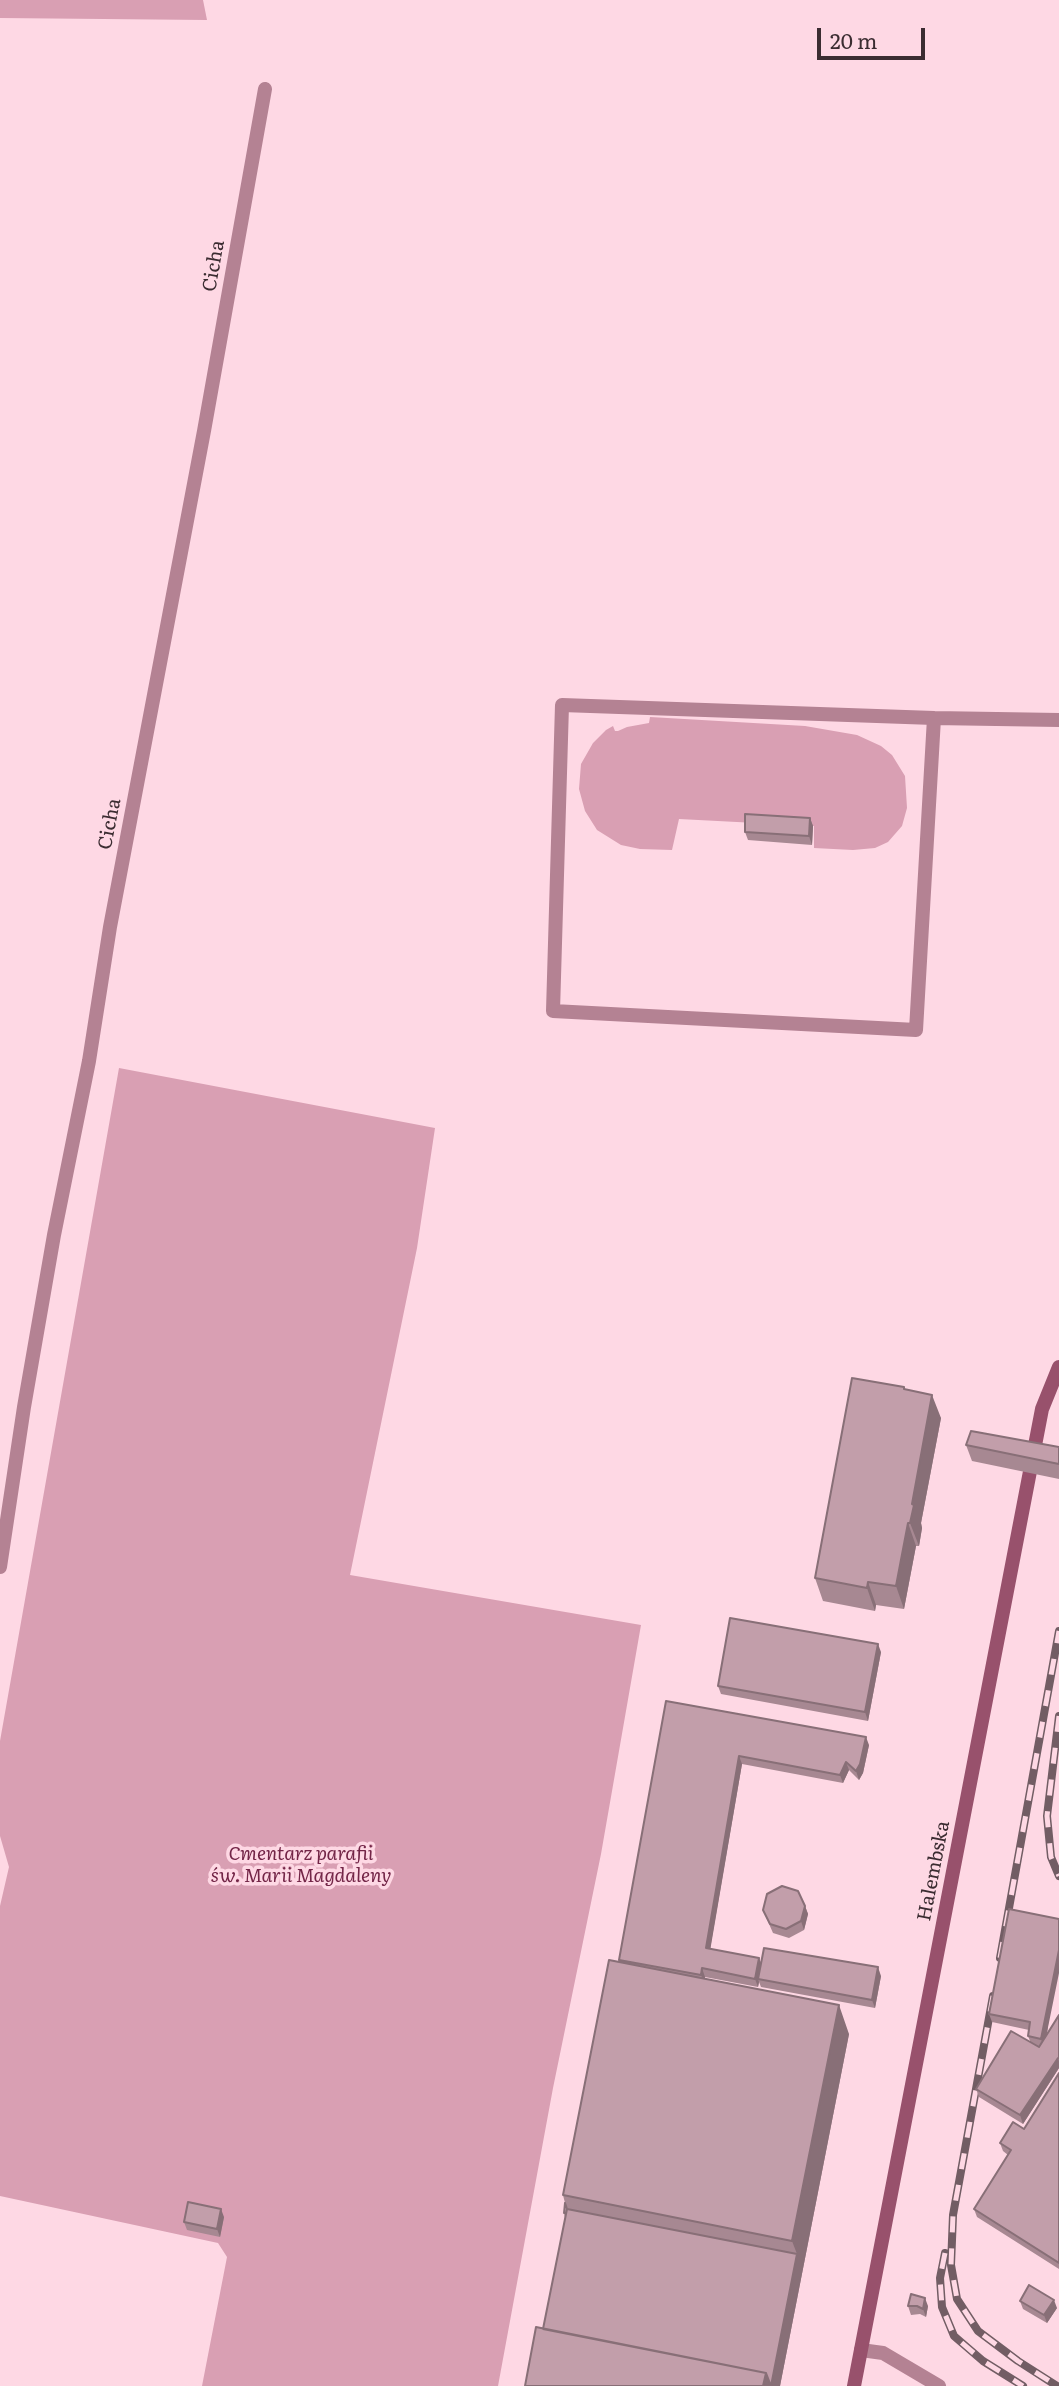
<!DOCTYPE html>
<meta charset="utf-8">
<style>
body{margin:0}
#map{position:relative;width:1059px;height:2386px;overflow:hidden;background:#fed8e4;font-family:Literata,serif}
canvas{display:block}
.scale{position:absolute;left:817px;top:28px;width:108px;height:32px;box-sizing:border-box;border:4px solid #3b2c31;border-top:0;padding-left:9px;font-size:21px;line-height:24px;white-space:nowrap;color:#3b2c31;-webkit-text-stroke:5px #fed8e4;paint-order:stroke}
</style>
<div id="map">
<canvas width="1059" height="2386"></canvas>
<div class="scale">20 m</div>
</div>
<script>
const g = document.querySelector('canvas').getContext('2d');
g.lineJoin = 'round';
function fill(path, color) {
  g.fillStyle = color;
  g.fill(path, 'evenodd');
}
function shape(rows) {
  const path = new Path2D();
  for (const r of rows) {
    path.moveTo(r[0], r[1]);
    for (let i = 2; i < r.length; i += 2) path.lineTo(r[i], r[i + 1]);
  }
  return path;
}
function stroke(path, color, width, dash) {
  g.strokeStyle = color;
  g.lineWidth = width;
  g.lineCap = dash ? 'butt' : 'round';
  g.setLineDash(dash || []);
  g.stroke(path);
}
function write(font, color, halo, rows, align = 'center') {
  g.font = font + ' Literata,serif';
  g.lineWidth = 7;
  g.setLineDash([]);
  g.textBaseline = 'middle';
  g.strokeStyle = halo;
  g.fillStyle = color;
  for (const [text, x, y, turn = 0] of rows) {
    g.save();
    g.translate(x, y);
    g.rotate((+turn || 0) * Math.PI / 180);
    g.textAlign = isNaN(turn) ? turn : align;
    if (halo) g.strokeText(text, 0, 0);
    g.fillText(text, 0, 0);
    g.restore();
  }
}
const green = shape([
 [0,0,203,0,207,20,0,18],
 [650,717,805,726,857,735,881,746,892,755,905,776,907,808,902,826,888,842,875,848,853,850,814,848,814,826,679,819,672,850,640,849,621,845,597,830,585,811,579,789,581,764,593,743,606,730,613,726,615,731,618,731,627,727,649,723],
 [119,1068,435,1128,417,1248,350,1575,641,1625,601,1854,553,2088,498,2386,202,2386,227,2257,218,2243,0,2196,0,1906,9,1867,0,1836,0,1741]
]);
const lane = shape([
 [934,718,916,1030,553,1011,562,705,934,718,1059,720],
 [861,2350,883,2353,939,2386]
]);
const street = shape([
 [0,1567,24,1407,54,1235,89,1061,110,927,204,431,265,89]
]);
const secondary = shape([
 [854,2386,1042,1409,1059,1367]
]);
const rail = shape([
 [1059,1716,1047,1816,1051,1857,1059,1876],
 [1000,1958,1059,1631],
 [993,1996,953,2215,951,2265,957,2299,978,2331,1018,2361,1057,2386],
 [945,2253,940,2278,942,2307,954,2336,983,2361,1023,2386]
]);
const wall = shape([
 [810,818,813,826,812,845,748,840,745,832],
 [904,1387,905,1390,941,1418,921,1523,922,1528,919,1546,916,1546,904,1609,876,1605,875,1611,823,1601,815,1578],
 [966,1445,1059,1447,1059,1479,972,1461],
 [881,1652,868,1721,721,1694,718,1686],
 [666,1701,869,1745,863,1773,859,1780,849,1770,843,1783,742,1764,710,1949,759,1958,761,1963,881,1976,875,2008,761,1987,759,1982,758,1987,705,1977,704,1979,849,2034,780,2386,543,2329,565,2218,564,2213,565,2203,563,2195,620,1962,619,1960],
 [805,1906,808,1914,804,1930,789,1938,773,1933,763,1910],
 [1059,1919,1047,2035,1059,2015,1059,2068,1023,2124,979,2097,976,2089,1030,2041,1028,2036,1029,2030,992,2022,989,2014],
 [1059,2073,1059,2269,977,2217,974,2209,1008,2155,1003,2151,1000,2143,1024,2129],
 [224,2217,220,2237,187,2230,184,2222],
 [1020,2301,1057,2308,1047,2323,1023,2309],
 [908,2306,928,2306,926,2317,920,2314,911,2315]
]);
const shadedWall = shape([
 [810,818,813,826,812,845,809,836],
 [932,1395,941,1418,921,1523,922,1528,919,1546,910,1523,912,1504],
 [908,1523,916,1546,904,1609,896,1586],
 [868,1582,876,1605,875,1611,867,1588],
 [878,1644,881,1652,868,1721,865,1712],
 [866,1737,869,1745,863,1773,859,1780,856,1771],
 [739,1756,742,1764,709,1957,706,1948],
 [846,1762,849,1770,843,1783,840,1775],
 [805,1906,808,1914,804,1930,801,1921],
 [1059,1950,1059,1973,1044,2047,1041,2039],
 [759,1958,762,1966,758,1979,759,1982,758,1987,755,1979],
 [878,1967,881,1976,875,2008,872,2000],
 [702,1968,705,1977,704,1983,701,1975],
 [839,2005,849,2034,780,2386,771,2386,797,2254,792,2241],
 [1058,2058,1059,2061,1059,2068,1023,2124,1020,2115],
 [221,2209,224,2217,220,2237,217,2229],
 [925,2298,928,2306,926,2317,923,2309],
 [1054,2300,1057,2308,1047,2323,1044,2315],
 [766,2373,771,2386,763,2386]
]);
const building = shape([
 [745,814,810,818,809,836,745,832,745,814],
 [852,1378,904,1387,904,1389,932,1395,912,1504,914,1505,910,1523,908,1523,896,1586,868,1582,867,1588,815,1578,852,1378],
 [971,1431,1059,1447,1059,1464,966,1445,971,1431],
 [730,1618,878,1644,865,1712,718,1686,730,1618],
 [666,1701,866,1737,860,1764,856,1771,846,1762,840,1775,739,1756,706,1948,759,1958,755,1979,702,1968,701,1975,619,1960,666,1701],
 [782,1886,798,1891,805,1906,801,1921,786,1929,770,1924,763,1910,767,1894,782,1886],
 [1009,1909,1059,1919,1059,1950,1041,2039,1028,2036,1030,2022,989,2014,1009,1909],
 [764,1948,878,1967,872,2000,758,1979,764,1948],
 [609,1960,839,2005,792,2241,563,2195,609,1960],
 [1059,2015,1059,2058,1058,2058,1020,2115,976,2089,1011,2031,1039,2047,1059,2015],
 [1059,2073,1059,2263,974,2209,1011,2150,1000,2143,1013,2122,1024,2129,1059,2073],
 [188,2202,221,2209,217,2229,184,2222,188,2202],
 [565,2203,567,2209,566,2213,564,2213,565,2203],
 [567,2209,797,2254,771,2386,766,2373,543,2329,567,2209],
 [1029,2285,1054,2300,1044,2315,1020,2301,1029,2285],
 [911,2294,925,2298,923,2309,917,2306,908,2306,911,2294],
 [536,2327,766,2373,763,2386,525,2386,536,2327]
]);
const streetNames = [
 ["Cicha",214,266,-80],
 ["Cicha",110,824,-79],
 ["Halembska",934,1871,-79]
];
const parkNames = [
 ["Cmentarz parafii",301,1854],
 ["św. Marii Magdaleny",301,1876]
];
fill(green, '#d99fb3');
stroke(lane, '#b48293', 14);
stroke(street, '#b48293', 14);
stroke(secondary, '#98516c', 14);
stroke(rail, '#725d64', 8);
stroke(rail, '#fed8e4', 5, [16]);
fill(wall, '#a78892');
fill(shadedWall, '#886f77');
fill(building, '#c29eaa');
stroke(building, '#886f77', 2);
write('19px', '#3b2c31', '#fed8e4', streetNames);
write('italic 19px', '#732547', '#fed8e4', parkNames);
</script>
